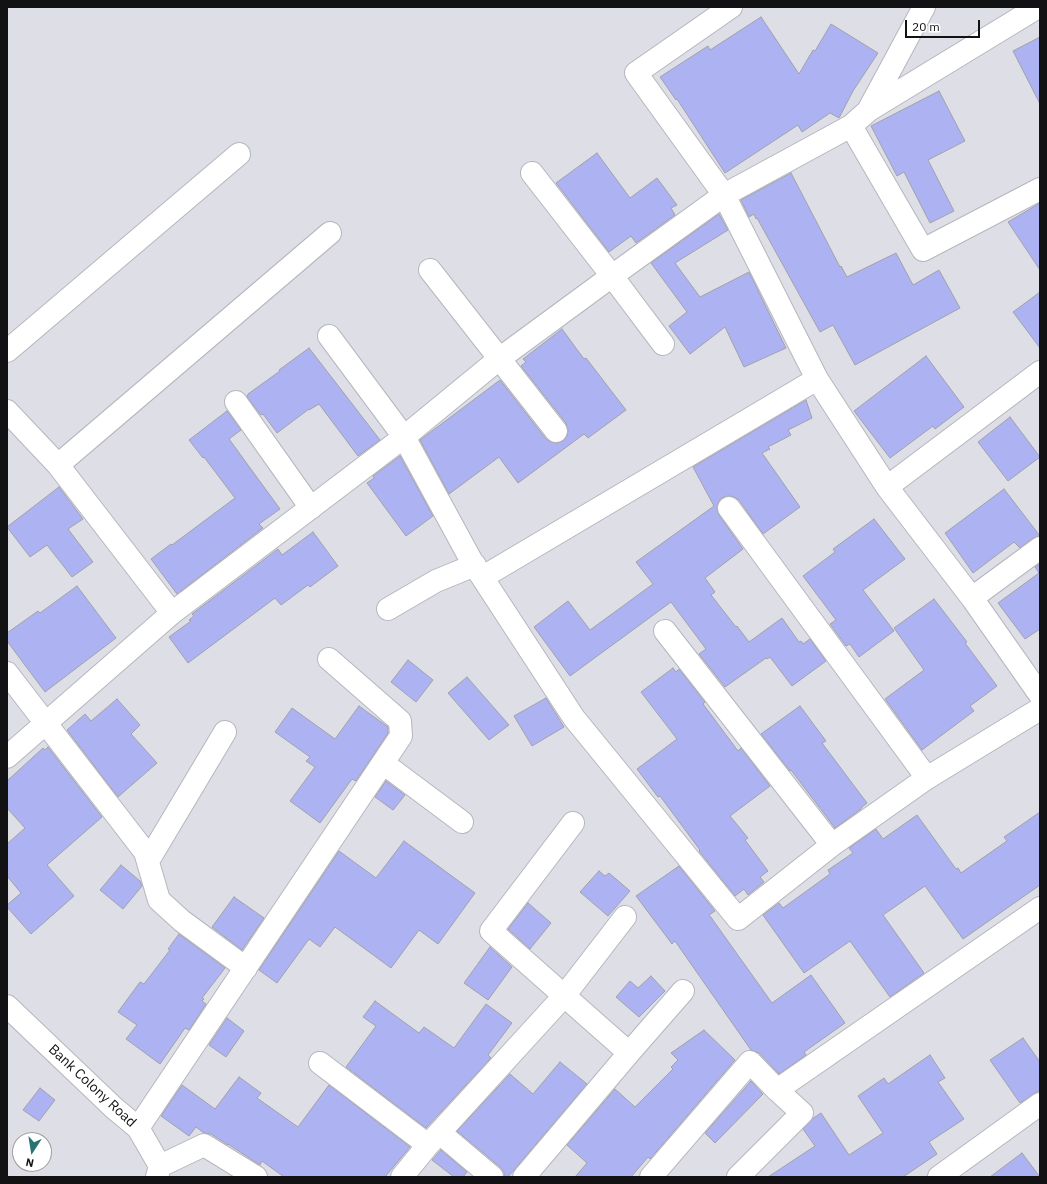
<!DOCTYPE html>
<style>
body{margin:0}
#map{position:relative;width:1047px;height:1184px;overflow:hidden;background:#dddee6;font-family:"IBM Plex Sans",sans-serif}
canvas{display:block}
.frame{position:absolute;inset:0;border:8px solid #121215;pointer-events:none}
.north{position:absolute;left:12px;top:1132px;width:40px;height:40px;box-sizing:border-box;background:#fff;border:1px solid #a0a0a1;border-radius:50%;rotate:192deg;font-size:11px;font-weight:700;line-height:16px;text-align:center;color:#121215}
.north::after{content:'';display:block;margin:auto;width:14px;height:18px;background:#297473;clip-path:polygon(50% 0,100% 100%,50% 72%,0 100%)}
.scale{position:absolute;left:905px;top:20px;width:75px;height:18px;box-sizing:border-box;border:2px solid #121215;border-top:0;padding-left:5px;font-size:12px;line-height:14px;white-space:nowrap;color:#121215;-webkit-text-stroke:3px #fff;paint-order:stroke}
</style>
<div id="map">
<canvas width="1047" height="1184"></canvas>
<div class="frame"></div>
<div class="north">N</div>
<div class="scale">20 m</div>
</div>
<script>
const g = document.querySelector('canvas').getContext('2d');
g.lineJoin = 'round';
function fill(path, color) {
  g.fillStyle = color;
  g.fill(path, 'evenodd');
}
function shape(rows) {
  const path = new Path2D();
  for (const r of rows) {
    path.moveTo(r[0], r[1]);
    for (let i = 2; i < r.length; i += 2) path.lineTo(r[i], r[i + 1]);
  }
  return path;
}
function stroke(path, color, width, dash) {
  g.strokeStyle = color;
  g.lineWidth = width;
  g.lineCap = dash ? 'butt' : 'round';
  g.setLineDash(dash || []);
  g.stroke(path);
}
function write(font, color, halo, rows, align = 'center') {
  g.font = font + ' "IBM Plex Sans",sans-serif';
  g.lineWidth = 3;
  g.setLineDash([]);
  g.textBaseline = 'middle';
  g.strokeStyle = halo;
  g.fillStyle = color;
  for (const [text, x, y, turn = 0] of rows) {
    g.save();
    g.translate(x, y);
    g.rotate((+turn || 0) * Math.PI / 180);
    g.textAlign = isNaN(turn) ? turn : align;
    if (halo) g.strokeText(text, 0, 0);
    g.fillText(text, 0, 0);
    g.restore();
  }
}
const building = shape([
 [761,17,799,74,813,50,815,51,831,24,878,53,853,91,839,118,830,113,802,132,798,125,725,173,677,99,676,100,660,77,708,46,710,50,761,17],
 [1040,37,1040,104,1013,51,1040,37],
 [939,91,965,141,928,160,954,211,930,223,904,172,897,176,871,126,939,91],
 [597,153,630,198,657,178,677,205,671,208,675,215,636,243,631,236,609,252,556,183,597,153],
 [791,173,840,267,841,266,847,277,896,253,913,285,939,270,960,308,855,365,833,325,820,332,757,218,756,219,754,214,749,217,741,200,791,173],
 [1040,203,1040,270,1008,222,1040,203],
 [719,214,728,230,675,263,700,297,749,272,786,348,744,367,725,327,690,354,669,326,687,312,651,263,719,214],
 [1040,292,1040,348,1013,312,1040,292],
 [562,329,584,359,586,358,626,410,588,438,584,434,518,483,499,457,449,494,420,440,500,380,546,439,551,442,557,443,563,441,567,436,568,430,566,423,521,366,526,362,523,359,562,329],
 [309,348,380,440,358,456,319,404,309,410,309,409,277,433,263,414,261,415,247,397,248,394,280,371,279,370,309,348],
 [926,356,964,407,935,429,933,426,890,458,854,411,926,356],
 [806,400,812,418,788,430,791,435,768,447,770,449,762,453,800,507,763,534,739,500,734,497,728,496,721,498,718,503,717,509,719,515,743,549,705,578,715,592,711,595,736,627,737,626,749,642,782,618,799,642,801,641,803,644,810,639,826,661,792,686,770,657,767,659,766,658,725,687,699,654,706,649,671,602,570,676,534,627,568,601,590,630,653,584,636,562,714,506,693,467,806,400],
 [227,411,241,430,229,439,280,509,259,524,263,528,177,594,151,559,171,544,172,545,235,498,204,457,203,458,189,440,227,411],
 [1010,417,1040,457,1008,481,978,442,1010,417],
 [400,456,433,516,406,536,367,483,374,478,373,476,400,456],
 [59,487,83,519,68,529,93,562,72,577,47,545,30,557,7,527,59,487],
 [1004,489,1040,536,1033,538,1020,548,1014,542,973,573,945,533,1004,489],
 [874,519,905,559,863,590,894,631,859,657,850,644,846,646,830,624,836,620,803,576,835,552,833,549,874,519],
 [313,532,338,566,310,587,308,585,281,605,275,598,188,663,169,637,191,621,189,620,194,616,192,614,278,549,282,555,313,532],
 [1040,564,1040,629,1025,639,998,603,1039,573,1035,567,1040,564],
 [77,586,116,638,45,692,7,641,7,633,38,611,40,613,77,586],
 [934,599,967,642,965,643,997,686,970,706,974,711,922,750,885,699,924,670,894,628,934,599],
 [408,660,433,680,416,702,391,682,408,660],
 [673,668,676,672,679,669,705,702,703,704,738,751,741,748,770,786,730,816,748,838,745,840,768,871,760,877,764,882,748,895,744,889,735,896,699,851,700,850,660,796,658,797,637,769,677,739,641,692,673,668],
 [467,677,509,725,489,740,448,693,467,677],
 [546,698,564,727,532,746,514,716,546,698],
 [117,699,140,725,131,734,157,763,118,797,67,730,85,714,91,721,117,699],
 [359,706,388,727,388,733,356,781,352,779,320,823,290,801,315,767,306,761,310,757,275,732,292,708,335,739,359,706],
 [800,706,826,741,822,743,867,803,861,808,861,809,835,828,791,770,790,771,761,734,800,706],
 [48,747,102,817,47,865,74,896,31,934,7,907,7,905,21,893,7,876,7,844,25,828,7,808,7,781,43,748,45,750,48,747],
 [386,781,405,795,393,810,375,797,386,781],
 [1040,812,1040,885,963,939,925,886,883,915,924,973,890,997,850,941,804,973,763,915,779,903,783,908,830,874,828,870,853,853,849,848,876,829,883,839,917,815,956,869,958,868,961,873,1007,841,1004,837,1040,812],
 [404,841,475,893,438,944,419,930,391,968,335,927,320,947,309,939,277,983,259,970,339,851,376,878,404,841],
 [121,865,140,881,142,886,123,909,100,890,121,865],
 [679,866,715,911,709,915,710,916,772,1003,811,975,845,1023,804,1052,806,1055,779,1074,759,1053,751,1050,675,941,672,944,636,896,679,866],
 [599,871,605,876,609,873,630,891,608,916,580,892,599,871],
 [234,897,264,918,242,950,212,927,234,897],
 [528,903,551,923,530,949,508,929,528,903],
 [179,934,225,968,202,998,204,999,202,1001,206,1004,189,1030,185,1028,160,1064,126,1039,137,1025,118,1012,140,982,144,984,170,950,168,949,179,934],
 [490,947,512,967,488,1000,464,983,490,947],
 [651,976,665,991,639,1017,616,997,630,981,638,988,651,976],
 [375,1001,419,1033,424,1027,454,1048,486,1004,512,1023,488,1055,491,1058,426,1128,346,1067,376,1026,363,1017,375,1001],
 [227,1018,244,1031,226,1057,209,1045,227,1018],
 [704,1030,735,1060,650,1159,648,1157,631,1177,575,1177,587,1163,567,1145,615,1089,635,1107,673,1069,671,1067,678,1060,671,1053,704,1030],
 [1023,1038,1040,1062,1040,1090,1020,1103,990,1060,1023,1038],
 [930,1055,945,1078,938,1082,964,1119,929,1142,937,1154,903,1177,768,1177,815,1146,803,1129,812,1119,821,1113,849,1155,883,1133,858,1096,884,1078,888,1084,930,1055],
 [560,1062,587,1084,508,1177,504,1177,504,1172,500,1167,457,1131,510,1074,533,1094,560,1062],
 [239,1077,261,1093,257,1098,298,1127,329,1085,410,1147,385,1177,284,1177,262,1161,260,1165,228,1144,228,1145,211,1134,204,1133,196,1127,189,1136,161,1116,182,1085,215,1109,239,1077],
 [751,1081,763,1094,715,1143,705,1133,751,1081],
 [40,1088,55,1100,39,1121,23,1110,40,1088],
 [441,1150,467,1172,463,1177,454,1177,432,1160,441,1150],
 [1022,1153,1040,1177,990,1177,1022,1153]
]);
const minor = shape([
 [731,7,636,73,724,195,817,379,887,487,972,598,1040,695],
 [869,109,924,7],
 [851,126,923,250,1040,189],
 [532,173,612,276,663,344],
 [430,270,556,431],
 [329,336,404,437,471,560,574,718,738,919,832,845,927,778,1040,709],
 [7,351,239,154],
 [236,402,311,508],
 [7,411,58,465,172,613],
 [58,465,330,233],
 [887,487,1040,372],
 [729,508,927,778],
 [483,577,817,379],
 [972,598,1040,548],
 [388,609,436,581,475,565],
 [665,631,832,845],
 [7,673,145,852,159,900,182,921,246,968],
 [7,757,172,613,404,437,499,359,612,276,724,195,851,126,869,110,1038,7],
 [383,763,462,822],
 [573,823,491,931,629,1053],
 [148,861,225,732],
 [7,1006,114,1108,138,1128,160,1166,157,1177],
 [320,1063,428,1145],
 [138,1128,401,736,400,721,329,659],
 [440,1133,492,1177],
 [160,1166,204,1145,256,1177],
 [402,1177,428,1145,564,996,625,917],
 [524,1177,629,1053,683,991],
 [651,1177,750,1062,777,1090],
 [738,1177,802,1113,777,1090,1040,908],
 [939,1177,1040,1104]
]);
const streetNames = [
 ["Bank Colony Road",92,1086,43]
];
fill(building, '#adb2f2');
stroke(building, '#a0a1a9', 1);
stroke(minor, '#b5b6be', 24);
stroke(minor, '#fff', 22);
write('14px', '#121215', '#fff', streetNames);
</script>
